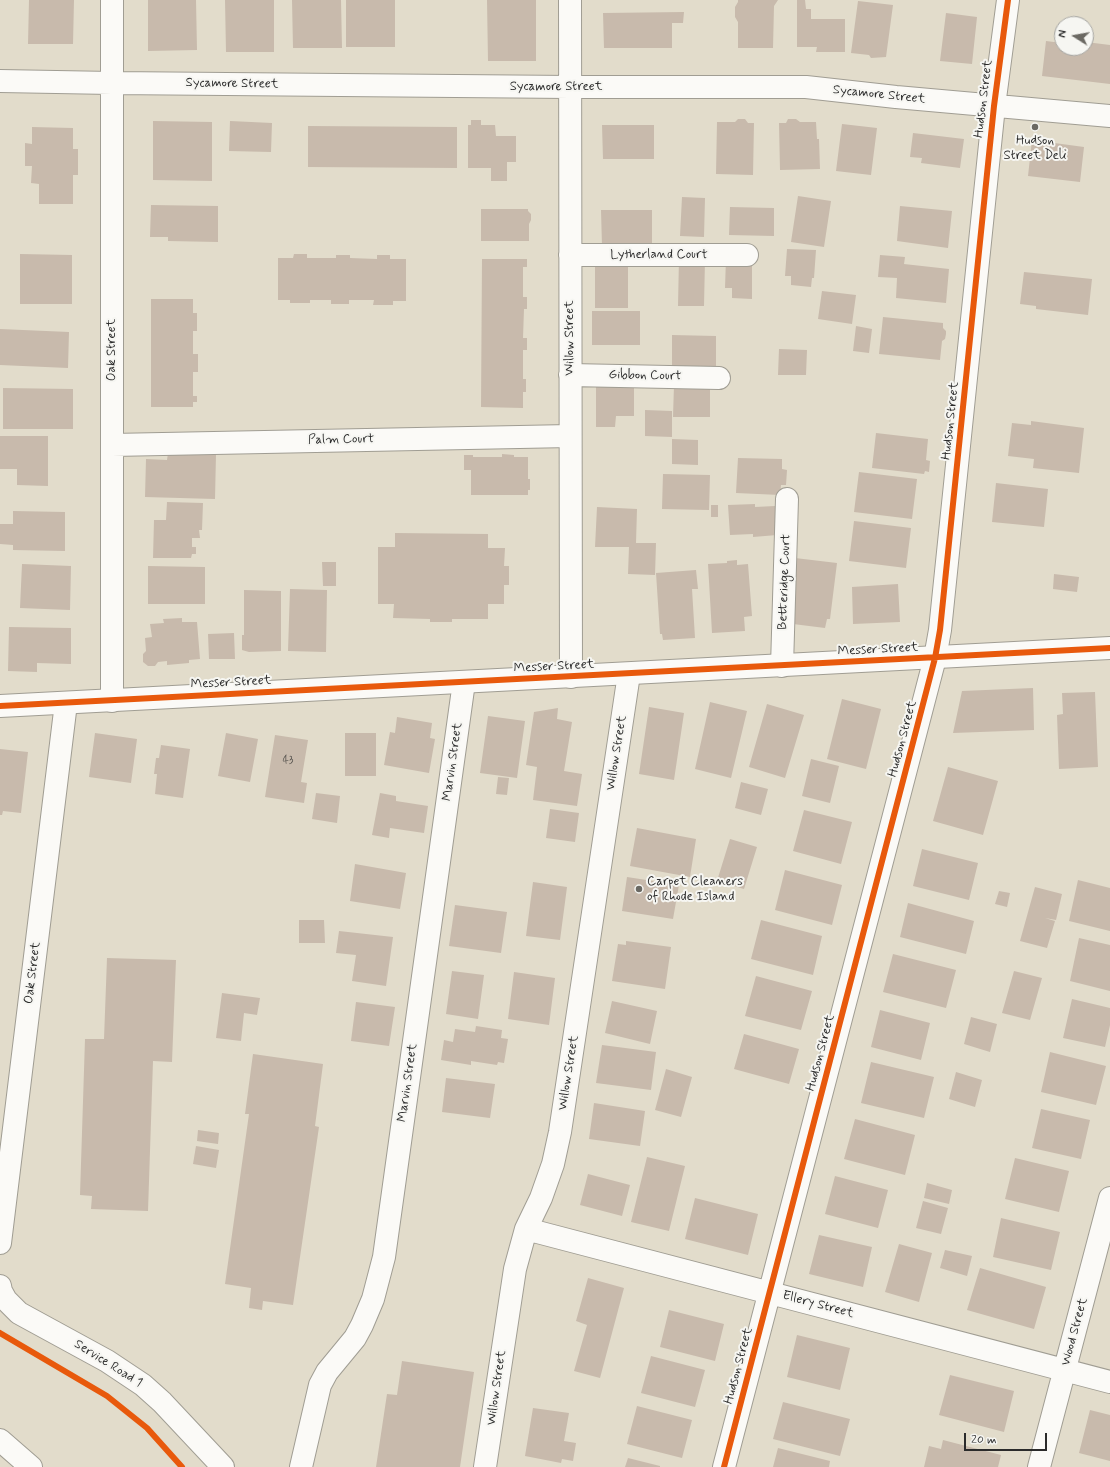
<!DOCTYPE html>
<style>
body{margin:0}
#map{position:relative;width:1110px;height:1467px;overflow:hidden;background:#e2dccb;font-family:Mynerve,sans-serif}
canvas{display:block}
.north{position:absolute;left:1054px;top:16px;width:40px;height:40px;box-sizing:border-box;background:#f6f6f2;border:1px solid #a5a5a2;border-radius:50%;rotate:281deg;font-size:11px;font-weight:700;line-height:16px;text-align:center;color:#2b2b2b}
.north::after{content:'';display:block;margin:auto;width:14px;height:18px;background:#6b6963;clip-path:polygon(50% 0,100% 100%,50% 72%,0 100%)}
.scale{position:absolute;left:964px;top:1433px;width:83px;height:18px;box-sizing:border-box;border:2px solid #2b2b2b;border-top:0;padding-left:5px;font-size:12px;line-height:14px;white-space:nowrap;color:#2b2b2b;-webkit-text-stroke:3px #f6f6f2;paint-order:stroke}
</style>
<div id="map">
<canvas width="1110" height="1467"></canvas>
<div class="north">N</div>
<div class="scale">20 m</div>
</div>
<script>
const g = document.querySelector('canvas').getContext('2d');
g.lineJoin = 'round';
function fill(path, color) {
  g.fillStyle = color;
  g.fill(path, 'evenodd');
}
function shape(rows) {
  const path = new Path2D();
  for (const r of rows) {
    path.moveTo(r[0], r[1]);
    for (let i = 2; i < r.length; i += 2) path.lineTo(r[i], r[i + 1]);
  }
  return path;
}
function stroke(path, color, width, dash) {
  g.strokeStyle = color;
  g.lineWidth = width;
  g.lineCap = dash ? 'butt' : 'round';
  g.setLineDash(dash || []);
  g.stroke(path);
}
function write(font, color, halo, rows, align = 'center') {
  g.font = font + ' Mynerve,sans-serif';
  g.lineWidth = 4;
  g.setLineDash([]);
  g.textBaseline = 'middle';
  g.strokeStyle = halo;
  g.fillStyle = color;
  for (const [text, x, y, turn = 0] of rows) {
    g.save();
    g.translate(x, y);
    g.rotate((+turn || 0) * Math.PI / 180);
    g.textAlign = isNaN(turn) ? turn : align;
    if (halo) g.strokeText(text, 0, 0);
    g.fillText(text, 0, 0);
    g.restore();
  }
}
const building = shape([
 [29,0,74,0,73,44,28,44],
 [148,0,196,0,197,50,148,51],
 [225,0,274,0,274,52,226,52],
 [292,0,341,0,342,48,293,48],
 [346,0,395,0,395,47,346,47],
 [487,0,536,0,536,61,488,61],
 [738,0,778,0,774,6,773,48,738,48,738,22,735,17,735,7,738,2],
 [797,0,805,0,806,9,811,9,811,19,845,19,845,52,816,52,817,47,797,47],
 [858,1,893,5,886,57,871,58,869,55,851,53],
 [684,12,683,23,672,23,672,48,604,48,603,13],
 [946,13,977,17,972,64,940,61],
 [1046,41,1062,43,1062,48,1086,48,1086,42,1110,45,1110,84,1042,76],
 [738,119,745,119,748,123,754,123,753,175,716,174,717,122,735,122],
 [788,119,796,119,800,122,816,122,817,139,819,139,820,169,780,170,779,123,786,123],
 [471,120,481,120,481,125,495,125,496,136,516,136,516,162,507,162,507,181,491,181,491,168,468,168,468,125,471,125],
 [153,121,212,122,212,181,153,180],
 [230,121,272,123,271,152,229,151],
 [842,124,877,128,871,175,836,171],
 [602,125,654,125,654,159,603,159],
 [308,126,457,127,457,168,308,167],
 [32,127,73,128,73,149,78,149,78,175,73,175,73,204,39,204,39,184,31,183,32,166,25,166,25,143,32,144],
 [913,133,964,139,960,168,921,163,922,158,910,157],
 [1032,140,1084,147,1080,182,1028,176],
 [798,196,831,201,824,247,791,242],
 [682,197,705,198,704,237,680,236],
 [151,205,218,206,218,242,168,241,168,237,150,237],
 [900,206,952,211,948,248,897,241],
 [730,207,774,208,774,236,729,235],
 [481,209,528,209,528,211,531,214,531,220,529,224,529,241,481,241],
 [601,210,652,210,652,245,602,246],
 [787,249,816,250,814,278,812,278,811,287,791,285,791,276,785,276],
 [20,254,72,255,72,304,20,304],
 [294,254,307,254,307,258,336,258,336,255,350,255,350,258,377,259,377,255,390,255,390,259,406,259,406,301,393,301,393,305,373,305,374,300,349,300,349,304,331,304,331,300,310,300,310,303,290,303,290,300,278,300,278,258,293,258],
 [880,255,905,257,904,264,949,269,946,303,896,298,897,278,878,277],
 [752,257,752,299,732,298,732,288,725,288,726,258],
 [679,258,705,259,704,306,678,306],
 [482,259,527,259,527,267,523,267,523,297,527,297,527,309,524,309,523,338,527,338,527,350,523,350,523,379,526,379,526,392,523,392,523,408,481,407],
 [595,264,628,264,628,308,595,308],
 [1024,272,1092,279,1088,315,1036,309,1036,306,1020,304],
 [822,291,856,295,852,324,818,319],
 [151,299,193,299,193,313,197,313,197,331,193,331,193,354,198,354,198,372,193,372,193,396,197,396,197,402,193,402,193,407,151,407],
 [592,311,640,311,640,345,592,345],
 [883,317,943,323,943,328,946,331,946,334,945,339,942,341,940,360,879,354],
 [856,326,872,329,869,353,853,351],
 [0,329,69,332,68,368,0,365],
 [672,335,716,336,716,366,672,366],
 [779,349,807,350,806,375,778,375],
 [634,385,634,416,616,416,615,427,596,427,596,386],
 [674,385,710,385,710,417,673,417],
 [3,388,73,389,73,429,3,429],
 [645,410,672,411,672,437,645,436],
 [1031,421,1084,428,1079,473,1033,468,1034,459,1008,456,1012,423,1031,425],
 [876,433,928,439,926,460,930,461,929,472,925,471,924,474,872,468],
 [0,436,48,436,48,486,17,485,17,469,0,469],
 [672,439,698,440,698,465,672,464],
 [168,453,216,454,215,499,145,497,146,459,167,460],
 [502,454,514,455,514,457,528,457,528,479,530,479,530,490,528,490,528,495,471,495,471,470,464,470,464,455,473,455,473,457,502,457],
 [738,458,782,459,782,469,787,470,786,485,781,485,780,495,736,493],
 [859,472,917,479,912,519,854,512],
 [663,474,710,475,709,510,662,509],
 [996,483,1048,489,1044,527,992,522],
 [167,502,203,503,202,530,199,530,200,538,192,538,192,547,196,547,196,554,192,554,191,558,153,558,154,520,166,520],
 [755,504,755,507,775,506,777,535,753,537,753,534,730,535,728,505],
 [711,505,718,505,718,517,711,517],
 [597,507,637,509,636,543,656,543,655,575,628,574,629,547,595,547],
 [13,511,65,512,65,551,13,550,13,545,0,544,0,524,13,524],
 [854,521,911,528,906,568,849,561],
 [395,533,488,534,488,548,505,548,504,566,509,566,509,585,504,585,504,604,488,604,488,619,452,619,452,622,430,622,430,619,393,618,394,604,378,604,378,547,395,547],
 [795,558,837,563,830,619,827,619,825,628,793,624],
 [737,560,737,565,748,564,752,616,744,617,745,631,712,633,708,564,727,563,727,561],
 [322,562,336,562,336,586,323,586],
 [22,564,71,566,70,610,20,608],
 [148,566,205,567,205,604,148,604],
 [696,570,698,589,692,589,695,638,663,640,662,634,660,634,656,573],
 [1054,574,1079,577,1077,592,1053,589],
 [898,584,900,622,853,624,852,587],
 [290,589,327,590,326,652,288,651],
 [244,590,281,591,281,651,249,652,242,650,242,635,244,635],
 [182,618,182,622,197,622,200,659,189,660,189,663,167,665,167,661,158,662,155,666,148,666,143,662,143,654,146,651,145,638,152,637,150,624,164,623,163,619],
 [9,627,71,628,71,664,37,663,37,672,8,671],
 [234,633,235,659,209,659,208,634],
 [1033,688,1034,730,953,733,962,691],
 [1095,692,1098,767,1059,769,1057,715,1063,714,1062,693],
 [842,699,881,709,866,769,827,759],
 [710,702,747,711,731,778,695,769],
 [767,704,804,715,785,778,749,767],
 [649,707,684,713,674,780,639,774],
 [558,708,557,719,572,722,564,771,582,774,577,806,533,800,537,767,526,765,534,712],
 [488,716,525,721,517,778,480,773],
 [397,717,432,723,430,738,435,739,429,773,384,765,390,732,395,733],
 [95,733,137,739,131,783,89,777],
 [226,733,258,739,250,782,218,776],
 [345,733,376,733,376,776,345,776],
 [275,735,308,740,301,782,307,783,304,803,265,797],
 [161,745,190,749,183,798,155,794,157,774,154,774,156,758,159,758],
 [0,749,28,752,21,813,3,811,2,815,0,815],
 [811,759,839,766,830,803,802,796],
 [948,767,998,781,983,835,933,821],
 [498,777,509,778,507,795,496,794],
 [741,782,768,789,761,815,735,808],
 [316,793,340,796,337,823,312,819],
 [380,793,396,796,396,801,428,806,424,833,390,828,389,838,372,835],
 [550,809,579,813,575,842,546,838],
 [804,810,852,822,841,864,793,851],
 [637,828,696,839,690,877,630,866],
 [730,839,757,847,744,889,717,881],
 [922,849,978,863,969,900,913,886],
 [355,864,406,873,400,909,350,901],
 [785,870,842,885,832,925,775,910],
 [627,877,679,885,673,919,622,911],
 [1078,880,1110,888,1110,931,1069,921],
 [533,882,567,887,560,940,526,936],
 [1035,887,1062,894,1056,920,1045,918,1055,921,1047,948,1020,941],
 [999,891,1010,893,1007,907,995,904],
 [908,903,974,921,966,954,900,937],
 [455,905,507,912,501,953,449,946],
 [299,920,324,920,325,943,299,943],
 [761,920,822,936,813,975,751,959],
 [339,931,393,937,386,986,352,981,356,955,336,953],
 [1079,938,1110,945,1110,991,1070,981],
 [626,941,671,947,665,989,612,981,618,944,626,945],
 [893,954,956,970,946,1008,883,992],
 [107,958,176,960,172,1062,153,1061,148,1211,91,1209,92,1196,80,1195,85,1039,104,1039],
 [452,971,484,975,478,1019,446,1014],
 [1014,971,1042,978,1030,1020,1002,1013],
 [514,972,555,978,549,1025,508,1019],
 [756,976,812,991,801,1030,745,1016],
 [222,993,260,998,257,1015,244,1013,241,1041,216,1038],
 [1072,999,1110,1008,1110,1025,1105,1047,1063,1038],
 [612,1001,657,1011,650,1044,605,1033],
 [356,1002,395,1007,389,1046,351,1041],
 [880,1010,930,1023,921,1060,871,1047],
 [971,1017,997,1024,990,1052,964,1044],
 [476,1026,502,1030,501,1038,508,1039,504,1063,498,1062,497,1065,471,1061,471,1065,441,1060,444,1040,453,1042,455,1029,475,1032],
 [744,1034,799,1049,789,1084,734,1069],
 [602,1045,656,1052,651,1090,596,1083],
 [1050,1052,1106,1066,1096,1105,1041,1092],
 [253,1054,323,1064,315,1126,319,1127,293,1305,263,1301,262,1310,249,1308,251,1288,225,1284,249,1114,245,1114],
 [871,1062,934,1077,924,1118,861,1103],
 [666,1069,692,1077,681,1117,655,1110],
 [956,1072,982,1080,975,1107,949,1099],
 [446,1078,495,1084,490,1118,442,1112],
 [594,1103,645,1111,640,1146,589,1139],
 [1041,1109,1090,1120,1081,1159,1032,1148],
 [855,1119,915,1135,905,1175,844,1159],
 [198,1130,219,1133,218,1144,197,1141],
 [196,1146,219,1150,216,1168,193,1164],
 [647,1157,685,1166,669,1231,631,1222],
 [1015,1158,1069,1171,1059,1212,1005,1199],
 [588,1174,630,1185,622,1216,580,1205],
 [835,1176,888,1190,878,1228,825,1214],
 [927,1183,952,1190,949,1204,924,1198],
 [695,1198,758,1214,748,1255,685,1239],
 [923,1201,948,1208,941,1234,916,1228],
 [1001,1218,1060,1232,1051,1270,993,1257],
 [819,1235,872,1247,863,1287,809,1274],
 [899,1244,932,1253,919,1302,885,1292],
 [945,1250,972,1256,967,1276,940,1268],
 [980,1268,1046,1287,1034,1329,967,1310],
 [588,1278,624,1288,600,1378,574,1371,587,1325,576,1321],
 [669,1310,724,1324,715,1361,660,1347],
 [797,1335,850,1348,840,1390,787,1377],
 [651,1356,705,1370,695,1407,641,1393],
 [402,1361,474,1372,460,1467,376,1467,387,1394,397,1395],
 [950,1375,1014,1391,1004,1432,939,1415],
 [783,1402,850,1419,840,1456,773,1439],
 [637,1406,692,1420,682,1458,627,1444],
 [533,1408,569,1413,564,1441,576,1443,573,1461,562,1459,561,1463,525,1456],
 [1090,1410,1110,1415,1110,1461,1079,1453],
 [943,1440,1001,1455,998,1467,924,1467,929,1446,941,1449],
 [778,1448,830,1461,829,1467,773,1467],
 [628,1458,660,1466,660,1467,625,1467]
]);
const minor = shape([
 [570,0,571,677],
 [0,81,112,83,570,87,806,87,896,97,1110,116],
 [570,255,747,255],
 [570,375,719,378],
 [112,445,570,436],
 [782,666,787,499],
 [112,701,112,0],
 [526,1229,1110,1382],
 [0,1243,66,703],
 [0,1286,1,1291,6,1300,19,1313,107,1361,143,1385,162,1402,223,1467],
 [301,1467,320,1385,327,1372,355,1338,362,1325,373,1299,384,1257,464,682],
 [485,1467,515,1269,526,1229,541,1198,553,1164,560,1132,629,674],
 [724,1467,935,658,940,630,994,106,1008,0],
 [1039,1467,1110,1198]
]);
const tertiary = shape([
 [0,706,1110,648]
]);
const motorway = shape([
 [0,1440,31,1467]
]);
const cycleway = shape([
 [0,706,1110,648],
 [0,1333,107,1396,147,1428,182,1467],
 [724,1467,935,658,940,630,994,106,1008,0]
]);
const markers = [
 [1035,127,4,"#6b6963"],
 [639,889,4,"#6b6963"]
];
const numberNames = [
 ["43",288,761]
];
const streetNames = [
 ["Sycamore Street",232,84,1],
 ["Sycamore Street",556,87],
 ["Sycamore Street",879,95,6],
 ["Hudson Street",984,99,-83],
 ["Lytherland Court",659,255],
 ["Willow Street",570,338,-90],
 ["Oak Street",112,350,-90],
 ["Gibbon Court",645,376,1],
 ["Hudson Street",951,421,-84],
 ["Palm Court",341,440,-1],
 ["Betteridge Court",785,582,-88],
 ["Messer Street",878,650,-3],
 ["Messer Street",554,667,-3],
 ["Messer Street",231,683,-3],
 ["Hudson Street",903,739,-75],
 ["Willow Street",617,753,-81],
 ["Marvin Street",453,762,-82],
 ["Oak Street",33,973,-83],
 ["Hudson Street",821,1053,-75],
 ["Willow Street",569,1073,-81],
 ["Marvin Street",408,1083,-82],
 ["Ellery Street",818,1305,15],
 ["Wood Street",1075,1332,-75],
 ["Service Road 1",108,1364,32],
 ["Hudson Street",739,1366,-75],
 ["Willow Street",497,1388,-82]
];
const poiNames = [
 ["Hudson",1035,141],
 ["Street Deli",1035,156],
 ["Carpet Cleaners",647,882,"left"],
 ["of Rhode Island",647,897,"left"]
];
fill(building, '#c8baac');
stroke(minor, '#a09d93', 24);
stroke(tertiary, '#a09d93', 24);
stroke(motorway, '#a09d93', 24);
stroke(minor, '#fbfaf7', 22);
stroke(tertiary, '#fbfaf7', 22);
stroke(motorway, '#fbfaf7', 22);
stroke(cycleway, '#e8590c', 6);
for (const [x, y, r, color] of markers) {
  const dot = new Path2D();
  dot.arc(x, y, r, 0, 2 * Math.PI);
  g.fillStyle = color;
  g.fill(dot);
  stroke(dot, '#f6f6f2', 1.5);
}
write('11px', '#524f4b', null, numberNames);
write('13px', '#2b2b2b', '#f6f6f2', streetNames);
write('13px', '#2b2b2b', '#f6f6f2', poiNames);
</script>
